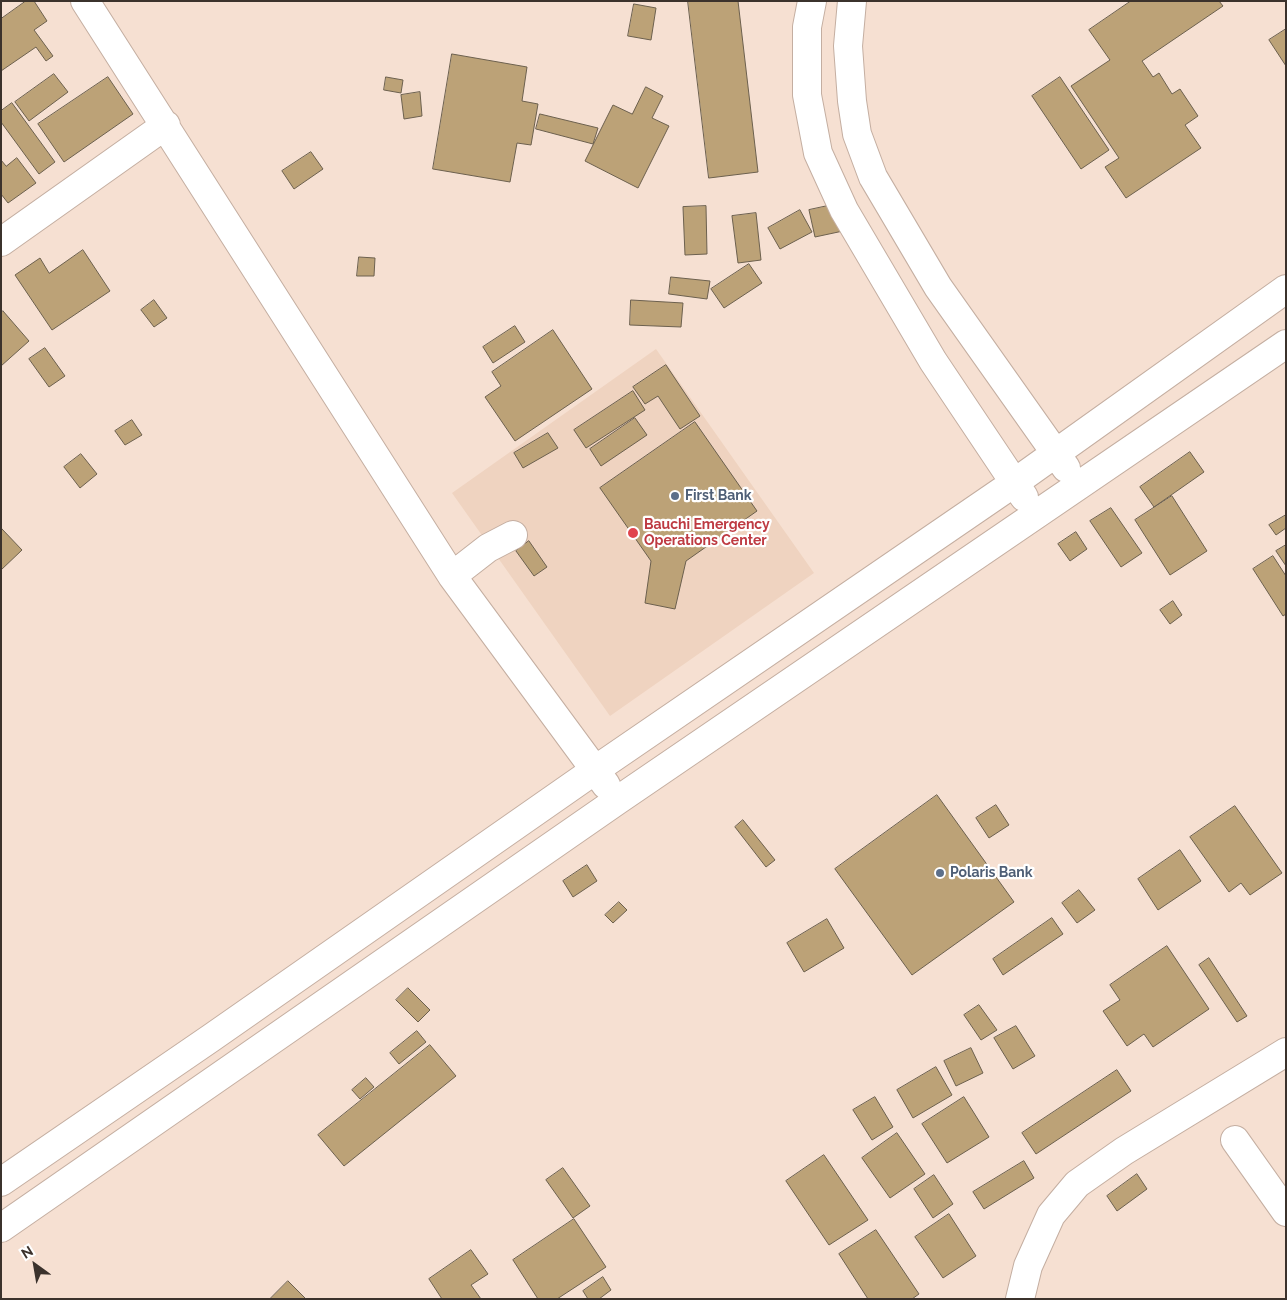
<!DOCTYPE html>
<style>
body{margin:0}
#map{position:relative;width:1287px;height:1300px;overflow:hidden;background:#f6e0d2;font-family:Raleway,sans-serif}
canvas{display:block}
.frame{position:absolute;inset:0;border:2px solid #3b322c;pointer-events:none}
.north{position:absolute;left:10px;top:1240px;width:50px;height:50px;-webkit-text-stroke:4px #fff;paint-order:stroke;rotate:328deg;font-size:14px;font-weight:700;line-height:20px;text-align:center;color:#3b322c}
.north::after{content:'';display:block;margin:auto;width:18px;height:22px;background:#3b322c;clip-path:polygon(50% 0,100% 100%,50% 72%,0 100%)}
</style>
<div id="map">
<canvas width="1287" height="1300"></canvas>
<div class="frame"></div>
<div class="north">N</div>
</div>
<script>
const g = document.querySelector('canvas').getContext('2d');
g.lineJoin = 'round';
function paint(path, color) { g.fillStyle = color; g.fill(path, 'evenodd'); }
function stroke(path, color, width, dash) { g.strokeStyle = color; g.lineWidth = width; g.lineCap = dash ? 'butt' : 'round'; g.setLineDash(dash || []); g.stroke(path); }
function drawText(font, color, halo, rows, align = 'center') {
  g.font = font + ' Raleway,sans-serif'; g.lineWidth = 4.5; g.setLineDash([]); g.textBaseline = 'middle'; g.strokeStyle = halo; g.fillStyle = color; for (const [text, x, y, turn = 0] of rows) {
    g.save(); g.translate(x, y); g.rotate((+turn || 0) * Math.PI / 180); g.textAlign = isNaN(turn) ? turn : align; if (halo) g.strokeText(text, 0, 0); g.fillText(text, 0, 0); g.restore();
  }
}
paint(new Path2D(`
 M 656,349 L 814,573 L 610,716 L 452,493 Z`), '#efd3c0');
const building = new Path2D(`
 M 26,1 L 34,1 L 47,21 L 34,30 L 53,56 L 46,61 L 36,47 L 1,71 L 1,19 Z
 M 688,1 L 738,1 L 758,172 L 709,178 Z
 M 1131,1 L 1219,1 L 1223,6 L 1142,61 L 1153,77 L 1159,73 L 1172,94 L 1180,89 L 1198,116 L 1185,125 L 1201,148 L 1126,198 L 1105,167 L 1119,158 L 1071,86 L 1110,60 L 1089,30 Z
 M 634,4 L 656,8 L 651,40 L 628,36 Z
 M 1286,29 L 1286,66 L 1269,40 Z
 M 452,54 L 527,67 L 522,101 L 538,104 L 531,145 L 517,143 L 510,182 L 433,169 Z
 M 54,74 L 68,92 L 29,121 L 15,102 Z
 M 108,77 L 133,114 L 64,162 L 38,124 Z
 M 386,77 L 403,80 L 401,93 L 384,90 Z
 M 1060,77 L 1109,150 L 1081,169 L 1032,96 Z
 M 646,87 L 663,96 L 652,118 L 669,126 L 638,188 L 585,161 L 613,105 L 632,114 Z
 M 420,92 L 422,116 L 404,119 L 401,95 Z
 M 12,103 L 55,162 L 39,174 L 1,122 L 1,111 Z
 M 540,114 L 598,128 L 593,144 L 536,129 Z
 M 311,152 L 323,169 L 294,189 L 282,171 Z
 M 17,158 L 36,183 L 8,203 L 1,194 L 1,160 L 6,166 Z
 M 837,204 L 843,231 L 815,237 L 809,210 Z
 M 706,206 L 707,254 L 685,255 L 683,207 Z
 M 800,210 L 812,232 L 780,249 L 768,228 Z
 M 756,213 L 761,260 L 738,263 L 732,216 Z
 M 83,250 L 110,291 L 52,330 L 15,275 L 40,258 L 49,273 Z
 M 359,257 L 375,258 L 374,276 L 357,276 Z
 M 749,264 L 762,283 L 724,308 L 711,289 Z
 M 671,277 L 710,281 L 707,299 L 669,294 Z
 M 154,300 L 167,318 L 154,327 L 141,310 Z
 M 631,300 L 683,303 L 681,327 L 630,325 Z
 M 3,311 L 29,341 L 1,366 L 1,313 Z
 M 515,326 L 525,342 L 493,363 L 483,347 Z
 M 553,330 L 592,389 L 515,441 L 485,397 L 501,386 L 492,372 Z
 M 45,348 L 65,376 L 49,387 L 29,359 Z
 M 666,365 L 700,416 L 680,429 L 658,396 L 645,404 L 633,387 Z
 M 633,391 L 645,410 L 586,448 L 574,430 Z
 M 635,418 L 647,435 L 601,466 L 590,449 Z
 M 132,420 L 142,435 L 125,445 L 115,431 Z
 M 695,422 L 757,511 L 686,561 L 675,609 L 645,603 L 651,561 L 600,488 Z
 M 548,433 L 558,448 L 523,468 L 514,453 Z
 M 1190,452 L 1204,472 L 1154,507 L 1140,487 Z
 M 81,454 L 97,474 L 80,488 L 64,467 Z
 M 1172,496 L 1207,551 L 1170,575 L 1135,520 Z
 M 1111,508 L 1142,553 L 1121,567 L 1090,521 Z
 M 1286,515 L 1286,528 L 1276,535 L 1269,525 Z
 M 2,529 L 22,550 L 1,570 L 1,530 Z
 M 1076,532 L 1087,549 L 1070,561 L 1058,544 Z
 M 529,541 L 547,567 L 534,576 L 516,551 Z
 M 1286,545 L 1286,566 L 1276,551 Z
 M 1273,556 L 1286,576 L 1286,614 L 1283,616 L 1253,569 Z
 M 1173,601 L 1182,615 L 1170,624 L 1160,610 Z
 M 937,795 L 1014,902 L 912,975 L 835,869 Z
 M 996,805 L 1009,825 L 989,838 L 976,818 Z
 M 1235,806 L 1282,873 L 1250,895 L 1241,883 L 1229,892 L 1190,837 Z
 M 743,820 L 775,860 L 766,867 L 735,827 Z
 M 1180,850 L 1201,881 L 1158,910 L 1138,879 Z
 M 587,865 L 597,881 L 573,897 L 563,881 Z
 M 1079,890 L 1095,910 L 1077,923 L 1062,903 Z
 M 619,902 L 627,910 L 613,923 L 605,915 Z
 M 1052,918 L 1063,934 L 1003,975 L 993,959 Z
 M 827,919 L 844,948 L 804,972 L 787,943 Z
 M 1167,946 L 1209,1009 L 1153,1047 L 1144,1034 L 1127,1046 L 1103,1011 L 1120,1000 L 1110,985 Z
 M 1209,958 L 1247,1016 L 1237,1022 L 1199,965 Z
 M 408,988 L 430,1010 L 418,1022 L 396,1000 Z
 M 979,1005 L 997,1030 L 981,1040 L 964,1015 Z
 M 1016,1026 L 1035,1056 L 1013,1069 L 994,1038 Z
 M 417,1031 L 426,1042 L 399,1064 L 390,1053 Z
 M 430,1045 L 456,1076 L 344,1166 L 318,1135 Z
 M 971,1048 L 983,1073 L 956,1086 L 944,1061 Z
 M 936,1067 L 952,1095 L 913,1118 L 897,1090 Z
 M 1117,1070 L 1131,1091 L 1036,1154 L 1022,1133 Z
 M 366,1078 L 374,1087 L 360,1099 L 352,1090 Z
 M 875,1097 L 893,1127 L 872,1140 L 853,1110 Z
 M 964,1097 L 989,1137 L 947,1163 L 922,1124 Z
 M 897,1133 L 925,1174 L 890,1198 L 862,1158 Z
 M 824,1155 L 868,1220 L 829,1245 L 786,1181 Z
 M 1024,1161 L 1034,1178 L 984,1209 L 973,1192 Z
 M 563,1168 L 590,1206 L 573,1218 L 546,1180 Z
 M 1137,1174 L 1147,1189 L 1117,1211 L 1107,1196 Z
 M 934,1175 L 953,1204 L 933,1218 L 914,1189 Z
 M 949,1214 L 976,1256 L 943,1278 L 915,1237 Z
 M 574,1219 L 606,1267 L 557,1299 L 538,1299 L 513,1260 Z
 M 876,1230 L 919,1294 L 912,1299 L 868,1299 L 839,1254 Z
 M 471,1250 L 488,1274 L 471,1285 L 481,1299 L 442,1299 L 429,1279 Z
 M 603,1277 L 611,1290 L 599,1299 L 588,1299 L 583,1291 Z
 M 288,1281 L 306,1299 L 270,1299 Z`);
paint(building, '#bca277');
stroke(building, '#6c604e', 1);
const minor = new Path2D(`
 M 85,1 L 452,576 L 606,785
 M 812,1 L 807,27 L 807,95 L 818,153 L 844,210 L 933,361 L 1024,497
 M 852,1 L 848,46 L 852,101 L 857,134 L 873,177 L 938,287 L 1066,468
 M 1,242 L 166,125
 M 452,576 L 488,548 L 513,535
 M 1235,1140 L 1286,1212
 M 1,1182 L 211,1038 L 595,770 L 1014,483 L 1286,289
 M 1,1228 L 618,800 L 1286,344
 M 1020,1299 L 1028,1266 L 1051,1215 L 1077,1184 L 1124,1151 L 1286,1052`);
stroke(minor, '#c4aea1', 30);
stroke(minor, '#fff', 28);
for (const [x, y, r, color] of [
 [675,496,5,"#5c6f8a"],
 [633,533,6,"#e0444e"],
 [940,873,5,"#5c6f8a"]
]) { const dot = new Path2D(); dot.arc(x, y, r, 0, 2 * Math.PI); g.fillStyle = color; g.fill(dot); stroke(dot, '#fff', 2); }
drawText('bold 14px', '#4e5e75', '#fff', [
 ["First Bank",685,496],
 ["Polaris Bank",950,873]
], 'left');
drawText('bold 14px', '#be3a42', '#fff', [
 ["Bauchi Emergency",644,525],
 ["Operations Center",644,541]
], 'left');
</script>
